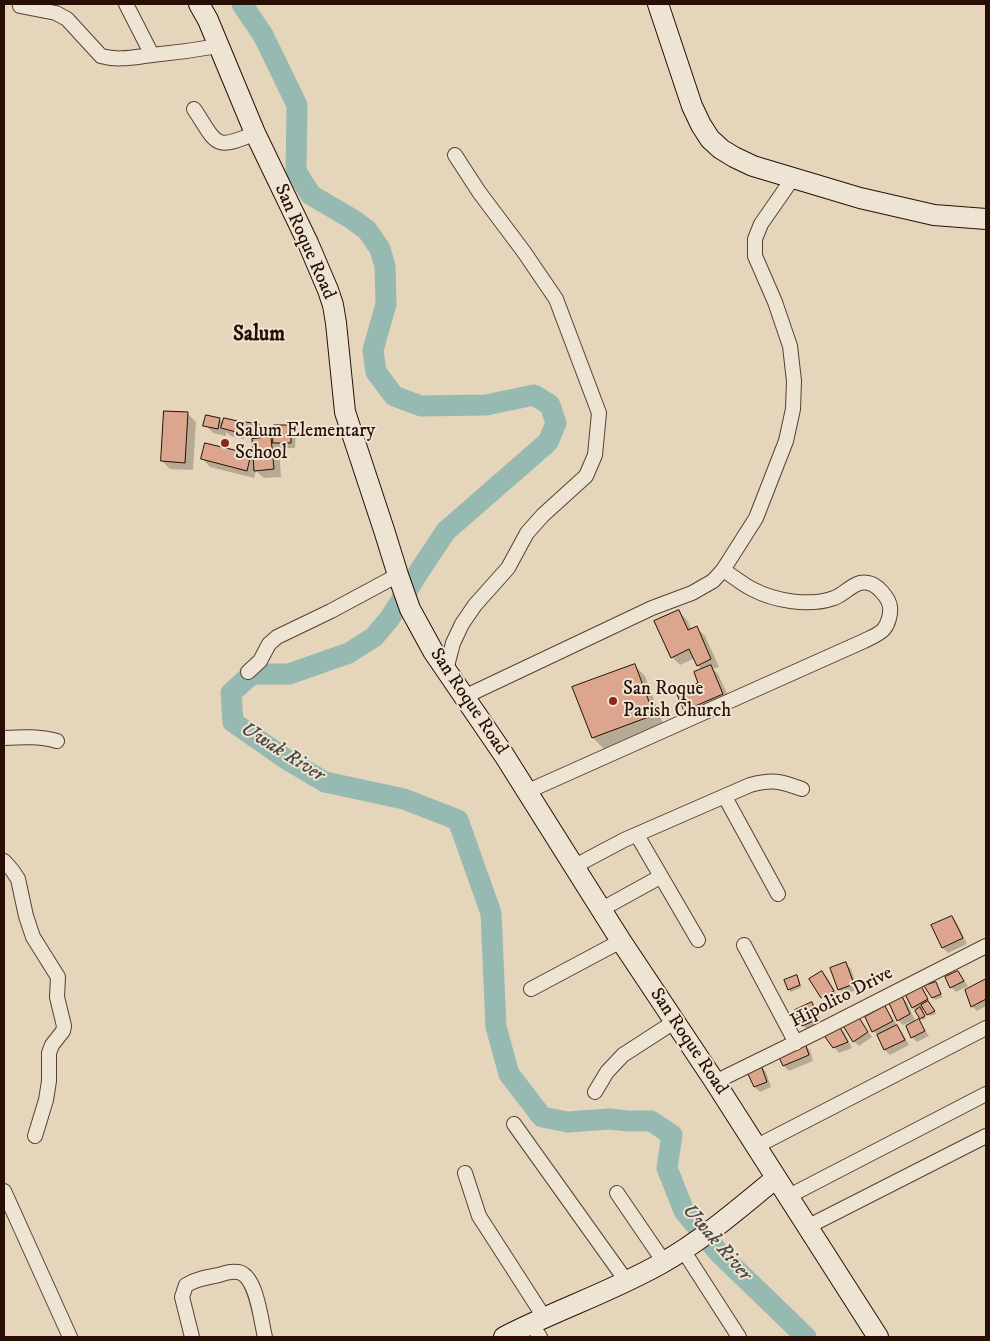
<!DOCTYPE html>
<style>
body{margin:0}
#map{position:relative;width:990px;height:1341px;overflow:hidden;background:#e5d5bb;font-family:"IM FELL DW Pica",serif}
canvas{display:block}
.frame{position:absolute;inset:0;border:5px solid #280e04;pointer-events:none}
</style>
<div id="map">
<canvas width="990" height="1341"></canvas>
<div class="frame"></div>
</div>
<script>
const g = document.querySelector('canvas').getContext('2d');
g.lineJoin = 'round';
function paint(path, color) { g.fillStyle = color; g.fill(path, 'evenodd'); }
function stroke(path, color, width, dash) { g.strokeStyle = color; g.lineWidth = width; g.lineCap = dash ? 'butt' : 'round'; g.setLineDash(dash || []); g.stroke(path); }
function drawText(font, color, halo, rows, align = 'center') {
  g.font = font + ' "IM FELL DW Pica",serif'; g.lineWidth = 4; g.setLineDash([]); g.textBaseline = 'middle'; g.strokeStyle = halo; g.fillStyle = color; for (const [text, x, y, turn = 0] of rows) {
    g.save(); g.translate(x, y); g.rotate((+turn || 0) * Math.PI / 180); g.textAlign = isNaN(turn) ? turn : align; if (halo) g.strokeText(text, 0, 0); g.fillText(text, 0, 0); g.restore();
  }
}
paint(new Path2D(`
 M 188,414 L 196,422 L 193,470 L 170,469 L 162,461 Z
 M 219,419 L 224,423 L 238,422 L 245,430 L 259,425 L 267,433 L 266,439 L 271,439 L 274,442 L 291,426 L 296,431 L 295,448 L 279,448 L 281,477 L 264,478 L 256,471 L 254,478 L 210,467 L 202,458 L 250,455 L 255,460 L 253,440 L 245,432 L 244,439 L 231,436 L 226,432 L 226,436 L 213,433 L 205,425 Z
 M 679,612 L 687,620 L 692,630 L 697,628 L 705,636 L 719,667 L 713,669 L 718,674 L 731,702 L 693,718 L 685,710 L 700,683 L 702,670 L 698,665 L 695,658 L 680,665 L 672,657 Z
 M 634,665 L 645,676 L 664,726 L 604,749 L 593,738 L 574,688 Z
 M 952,917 L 957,923 L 967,944 L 948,953 L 943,948 L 933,926 Z
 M 846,964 L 851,969 L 858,990 L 844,994 L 839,989 Z
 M 822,972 L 827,977 L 838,996 L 828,1002 L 822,997 Z
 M 958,972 L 968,986 L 956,992 L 951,987 Z
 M 797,977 L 802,987 L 791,992 L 789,989 Z
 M 986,981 L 986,1006 L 977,1011 L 972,1006 L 966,990 Z
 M 935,983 L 943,997 L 935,1000 L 933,997 Z
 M 920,988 L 925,993 L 936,1014 L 930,1016 L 924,1009 L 922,1010 L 926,1018 L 923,1020 L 913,1008 Z
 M 902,997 L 907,1003 L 915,1020 L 903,1025 L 898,1020 Z
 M 812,1003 L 817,1008 L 822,1024 L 808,1031 L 803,1025 Z
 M 884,1007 L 902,1032 L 909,1045 L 890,1055 L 885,1050 L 879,1036 L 873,1031 Z
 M 858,1017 L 872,1037 L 859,1046 L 854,1041 Z
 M 918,1021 L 929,1036 L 917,1042 L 912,1037 Z
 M 839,1027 L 844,1032 L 852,1048 L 839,1053 L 834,1047 Z
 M 804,1045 L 810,1050 L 813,1061 L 789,1071 L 784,1066 L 780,1056 Z
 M 761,1066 L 766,1072 L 771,1087 L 760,1092 L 755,1087 L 749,1073 Z`), '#0003');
stroke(new Path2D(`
 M 242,4 L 263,35 L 297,105 L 296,171 L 311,195 L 352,219 L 367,230 L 380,249 L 385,266 L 386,304 L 373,350 L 376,372 L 394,396 L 421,406 L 486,405 L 534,395 L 550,405 L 556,423 L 548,442 L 446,531 L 420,570 L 390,618 L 374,637 L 349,653 L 289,674 L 252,674 L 231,693 L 233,722 L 286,759 L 325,782 L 404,799 L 458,820 L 491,913 L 496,1027 L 509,1074 L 542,1117 L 568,1122 L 609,1119 L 628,1121 L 651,1121 L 672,1135 L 667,1168 L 684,1211 L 719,1253 L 806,1337`), '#96b9b1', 21);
const building = new Path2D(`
 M 164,411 L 188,412 L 185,463 L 161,461 Z
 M 206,415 L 220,418 L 218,429 L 203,426 Z
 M 224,418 L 238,421 L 236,432 L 221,428 Z
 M 245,422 L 259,424 L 258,433 L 244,432 Z
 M 274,425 L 291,425 L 291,443 L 273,443 Z
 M 271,437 L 274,469 L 254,471 L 252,439 Z
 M 205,443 L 251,454 L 247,471 L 201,459 Z
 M 679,610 L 688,630 L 697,626 L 711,659 L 697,666 L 689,649 L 671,658 L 654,621 Z
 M 635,664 L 654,715 L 592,738 L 572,687 Z
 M 711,665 L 723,694 L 684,711 L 676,692 L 698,683 L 694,672 Z
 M 952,916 L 963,938 L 942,948 L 931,925 Z
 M 846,962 L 854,984 L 838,990 L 830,968 Z
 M 822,971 L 834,991 L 821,998 L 809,979 Z
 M 958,971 L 964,981 L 950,988 L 945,977 Z
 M 797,975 L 800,985 L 788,990 L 784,980 Z
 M 986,979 L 986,999 L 971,1007 L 965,990 Z
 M 936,982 L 941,994 L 932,998 L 924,986 Z
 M 921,986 L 928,999 L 912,1008 L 906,996 Z
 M 902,996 L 910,1014 L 897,1021 L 889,1003 Z
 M 928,1001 L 935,1011 L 927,1015 L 921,1005 Z
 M 812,1002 L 818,1019 L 802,1026 L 795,1010 Z
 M 885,1006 L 893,1021 L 872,1032 L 865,1017 Z
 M 920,1007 L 925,1016 L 920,1019 L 915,1011 Z
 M 858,1016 L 868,1032 L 853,1042 L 842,1024 Z
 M 919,1019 L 925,1031 L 911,1038 L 906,1026 Z
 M 897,1025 L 905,1040 L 884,1050 L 877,1035 Z
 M 839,1026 L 848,1042 L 833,1048 L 823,1034 Z
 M 805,1043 L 809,1055 L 783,1066 L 778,1055 Z
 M 761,1065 L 767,1082 L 754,1087 L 747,1072 Z`);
paint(building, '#dba68d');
stroke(building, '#280e04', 1);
const street = new Path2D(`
 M 126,4 L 152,55
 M 20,6 L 56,13 L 67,19 L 101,56 C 118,61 135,57 152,55 C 174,53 196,50 218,46
 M 194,109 C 217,143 213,152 255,133
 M 446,670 L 453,643 L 462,624 L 475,605 L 508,568 L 527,533 L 543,515 L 586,476 L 595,455 L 599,413 L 556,299 L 524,252 L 479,192 L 455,155
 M 248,672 L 260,661 L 269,644 L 277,637 L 331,611 L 398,575
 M 464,697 L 652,608 L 692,593 L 713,581 L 723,570 L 756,518 L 786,441 L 793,409 L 794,381 L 790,346 L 775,302 L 755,256 L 755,239 L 761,224 L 793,178
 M 4,738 C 22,737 40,736 57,741
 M 526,792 L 864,641 C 870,638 880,634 884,629 C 888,624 891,614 890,607 C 889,598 877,584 868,583 C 854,580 846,594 834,598 C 809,607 775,601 752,589 C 742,584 733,576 723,570
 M 725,797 L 778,894
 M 637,835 L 698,940
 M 4,861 L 12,870 L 18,879 L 26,916 L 33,937 L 58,977 L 57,997 L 64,1026 L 63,1031 L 52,1045 L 49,1053 L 49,1081 L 46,1100 L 35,1136
 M 575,866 L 624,840 L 750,785 C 773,779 780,781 802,789
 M 602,909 L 660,877
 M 744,945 L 796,1043
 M 531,989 L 621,941
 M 715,1082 L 817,1032 L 986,946
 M 595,1092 L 607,1072 L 623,1055 L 674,1022
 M 514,1124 L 627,1282
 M 755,1147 L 986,1028
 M 465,1173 L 479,1216 L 544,1317
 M 4,1191 L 70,1337
 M 617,1193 L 664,1262
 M 787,1197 L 986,1094
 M 807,1227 L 986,1136
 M 683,1250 L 739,1337
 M 531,1324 L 540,1337
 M 192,1337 L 182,1297 L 186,1285 C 196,1279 207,1277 219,1275 C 224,1273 232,1271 238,1272 C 257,1275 261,1322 265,1337`);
const secondary = new Path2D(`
 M 199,4 L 208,20 L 255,133 L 308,243 L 328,290 L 333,305 L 336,323 L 345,412 L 384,530 L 398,575 L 410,609 L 433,651 L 504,755 L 621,941 L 715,1082 L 878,1337
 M 658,4 L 692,106 L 701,125 L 710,139 L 721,149 L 734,157 L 753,166 L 860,198 L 934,215 L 986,219
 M 504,1337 C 556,1310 611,1292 662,1263 C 703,1240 739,1208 775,1179`);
stroke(street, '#574032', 16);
stroke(secondary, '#280e04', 22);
stroke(street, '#eee4d3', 14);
stroke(secondary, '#eee4d3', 20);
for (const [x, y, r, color] of [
 [225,443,5,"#8f2418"],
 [613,701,5,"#8f2418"]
]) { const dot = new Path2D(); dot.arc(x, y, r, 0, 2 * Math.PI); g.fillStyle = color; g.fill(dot); stroke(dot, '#eee4d3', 2); }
drawText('19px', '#280e04', '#eee4d3', [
 ["San Roque Road",304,242,66],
 ["San Roque Road",468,702,56],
 ["Hipolito Drive",842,998,-27],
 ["San Roque Road",688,1042,56]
]);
drawText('19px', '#280e04', '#eee4d3', [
 ["Salum Elementary",235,432],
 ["School",235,454],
 ["San Roque",623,690],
 ["Parish Church",623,712]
], 'left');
drawText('italic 20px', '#4e4a41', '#eee4d3', [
 ["Uwak River",282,753,32],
 ["Uwak River",716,1243,49]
]);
drawText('bold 21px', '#280e04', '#eee4d3', [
 ["Salum",259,336]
]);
</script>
